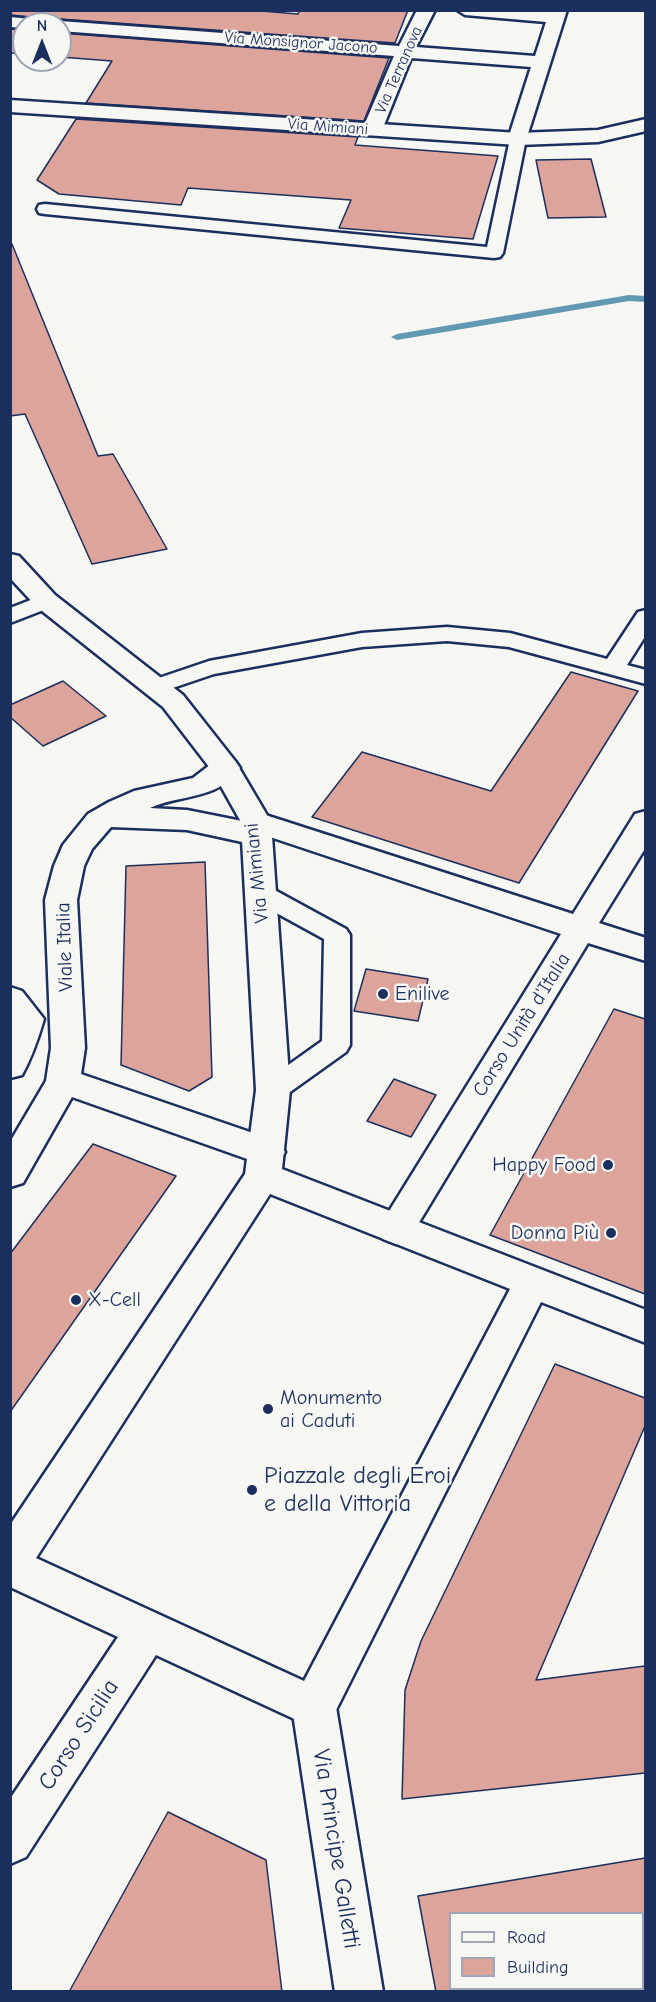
<!DOCTYPE html>
<meta charset="utf-8">
<style>
body{margin:0}
#map{position:relative;width:656px;height:2002px;overflow:hidden;background:#f6f6f2;font-family:"Comic Neue",sans-serif}
canvas{display:block}
.frame{position:absolute;inset:0;border:12px solid #1b2f5e;pointer-events:none}
.legend{position:absolute;left:449px;top:1912px;width:195px;height:78px;box-sizing:border-box;background:#f6f6f2;border:2px solid #9ea6b7;margin:0;padding:8px 10px;list-style:none;font-size:18px;color:#1b2f5e}
.legend li{display:flex;align-items:center;gap:12px;height:30px}
.legend b{width:30px;border:2px solid #9ea6b7}
.north{position:absolute;left:12px;top:12px;width:60px;height:60px;box-sizing:border-box;background:#f6f6f2;border:2px solid #9ea6b7;border-radius:50%;rotate:0deg;font-size:16px;font-weight:700;line-height:24px;text-align:center;color:#1b2f5e}
.north::after{content:'';display:block;margin:auto;width:21px;height:27px;background:#1b2f5e;clip-path:polygon(50% 0,100% 100%,50% 72%,0 100%)}
</style>
<div id="map">
<canvas width="656" height="2002"></canvas>
<div class="frame"></div>
<ul class="legend">
<li><b style="height:8px;background:#f6f6f2"></b>Road</li>
<li><b style="height:16px;background:#dda49b"></b>Building</li>
</ul>
<div class="north">N</div>
</div>
<script>
const g = document.querySelector('canvas').getContext('2d');
g.lineJoin = 'round';
function paint(path, color) { g.fillStyle = color; g.fill(path, 'evenodd'); }
function stroke(path, color, width, dash) { g.strokeStyle = color; g.lineWidth = width; g.lineCap = dash ? 'butt' : 'round'; g.setLineDash(dash || []); g.stroke(path); }
function drawText(font, color, halo, rows, align = 'center') {
  g.font = font + ' "Comic Neue",sans-serif'; g.lineWidth = 5; g.setLineDash([]); g.textBaseline = 'middle'; g.strokeStyle = halo; g.fillStyle = color; for (const [text, x, y, turn = 0] of rows) {
    g.save(); g.translate(x, y); g.rotate((+turn || 0) * Math.PI / 180); g.textAlign = isNaN(turn) ? turn : align; if (halo) g.strokeText(text, 0, 0); g.fillText(text, 0, 0); g.restore();
  }
}
paint(new Path2D(`
 M 629,295 L 646,296 L 646,302 L 629,301 L 397,340 L 391,337 L 397,334 Z`), '#6199b3');
const building = new Path2D(`
 M 10,10 L 249,10 L 298,14 L 300,10 L 408,10 L 395,43 L 60,19 L 46,24 L 41,18 L 10,15 Z
 M 10,29 L 24,30 L 24,54 L 10,53 Z
 M 60,33 L 389,58 L 364,121 L 86,103 L 112,61 L 60,57 Z
 M 76,119 L 358,137 L 355,145 L 498,156 L 473,239 L 339,228 L 351,200 L 188,188 L 181,205 L 59,194 L 37,180 Z
 M 591,159 L 606,217 L 548,218 L 536,160 Z
 M 10,244 L 12,244 L 98,456 L 113,454 L 167,549 L 92,564 L 25,414 L 10,416 Z
 M 571,672 L 638,691 L 519,883 L 312,817 L 362,752 L 491,791 Z
 M 63,681 L 106,716 L 43,746 L 10,717 L 10,705 Z
 M 205,862 L 212,1077 L 189,1091 L 121,1065 L 126,866 Z
 M 366,969 L 428,979 L 418,1021 L 354,1011 Z
 M 614,1009 L 645,1019 L 645,1294 L 490,1235 Z
 M 394,1079 L 436,1095 L 411,1137 L 367,1121 Z
 M 93,1144 L 176,1176 L 10,1412 L 10,1254 Z
 M 555,1364 L 645,1398 L 645,1426 L 536,1680 L 645,1666 L 645,1773 L 402,1799 L 405,1690 L 421,1641 Z
 M 168,1812 L 266,1860 L 282,1992 L 69,1992 Z
 M 645,1858 L 645,1992 L 436,1992 L 418,1896 ZM 450,1914 L 642,1914 L 642,1989 L 450,1989 Z`);
paint(building, '#dda49b');
stroke(building, '#1b2f5e', 1.5);
const service = new Path2D(`
 M 518,134 L 526,139 L 503,253 L 500,257 L 494,258 L 45,214 L 39,213 L 37,209 L 39,205 L 45,204 L 487,247 L 510,139 Z
 M 46,594 L 54,596 L 57,601 L 54,606 L 10,623 L 10,608 Z
 M 646,610 L 646,635 L 627,665 L 646,670 L 646,684 L 509,647 L 447,641 L 362,647 L 214,674 L 155,694 L 147,692 L 143,687 L 147,682 L 209,661 L 362,633 L 447,627 L 510,633 L 607,659 L 638,612 Z
 M 260,884 L 269,887 L 346,929 L 350,935 L 350,1045 L 346,1052 L 283,1097 L 273,1101 L 263,1097 L 259,1090 L 263,1083 L 322,1041 L 324,939 L 251,899 L 247,893 L 251,887 Z`);
const minor = new Path2D(`
 M 417,10 L 435,10 L 416,47 L 535,56 L 546,22 L 465,15 L 457,10 L 567,10 L 525,143 L 511,143 L 508,139 L 531,67 L 411,58 L 382,130 L 379,134 L 365,134 L 362,130 L 394,56 L 60,31 L 60,24 L 52,24 L 60,21 L 399,46 Z
 M 10,17 L 41,20 L 44,24 L 24,24 L 24,28 L 10,27 Z
 M 225,759 L 235,761 L 240,768 C 219,800 181,794 150,808 L 187,810 L 242,821 L 245,815 L 256,812 L 573,914 L 635,814 L 646,811 L 646,847 L 599,923 L 646,938 L 646,961 L 588,943 L 409,1239 L 396,1244 L 383,1239 L 378,1229 L 561,934 L 270,837 L 267,842 L 256,845 L 187,830 L 111,827 L 92,849 L 84,866 L 77,900 L 85,1048 L 81,1074 L 279,1142 L 285,1152 L 279,1162 L 267,1166 L 72,1097 L 23,1183 L 10,1187 L 10,1142 L 46,1081 L 51,1048 L 45,900 L 54,866 L 63,845 L 88,814 L 109,802 L 134,791 L 193,778 L 215,761 Z
 M 10,987 L 22,991 L 44,1019 C 38,1039 32,1057 22,1075 L 10,1078 Z
 M 314,1686 L 330,1692 L 336,1707 L 383,1992 L 335,1992 L 292,1707 L 298,1692 Z`);
const tertiary = new Path2D(`
 M 10,100 L 518,133 L 598,130 L 646,119 L 646,131 L 598,142 L 518,145 L 10,112 Z
 M 10,554 L 19,556 L 55,595 L 183,695 L 235,761 L 271,822 L 290,1090 L 282,1169 L 646,1310 L 646,1343 L 541,1302 L 330,1722 L 314,1728 L 156,1655 L 26,1857 L 10,1864 L 10,1799 L 118,1637 L 10,1587 L 10,1525 L 245,1174 L 256,1090 L 241,822 L 213,772 L 163,707 L 37,607 L 10,578 ZM 270,1194 L 510,1289 L 304,1681 L 36,1558 Z`);
stroke(service, '#1b2f5e', 5);
stroke(minor, '#1b2f5e', 5);
stroke(tertiary, '#1b2f5e', 5);
paint(service, '#f6f6f2');
paint(minor, '#f6f6f2');
paint(tertiary, '#f6f6f2');
for (const [x, y, r, color] of [
 [383,994,6,"#1b2f5e"],
 [608,1165,6,"#1b2f5e"],
 [611,1233,6,"#1b2f5e"],
 [76,1300,6,"#1b2f5e"],
 [268,1409,6,"#1b2f5e"],
 [252,1490,6,"#1b2f5e"]
]) { const dot = new Path2D(); dot.arc(x, y, r, 0, 2 * Math.PI); g.fillStyle = color; g.fill(dot); stroke(dot, '#f6f6f2', 2); }
drawText('16px', '#1b2f5e', '#f6f6f2', [
 ["Via Monsignor Jacono",301,43,4],
 ["Via Terranova",399,70,-66],
 ["Via Mimiani",328,127,4]
]);
drawText('20px', '#1b2f5e', '#f6f6f2', [
 ["Via Mimiani",257,873,-96],
 ["Viale Italia",65,947,-92],
 ["Corso Unità d'Italia",522,1025,-58]
]);
drawText('20px', '#1b2f5e', '#f6f6f2', [
 ["Enilive",395,994],
 ["Happy Food",596,1165,"right"],
 ["Donna Più",599,1233,"right"],
 ["X-Cell",88,1300],
 ["Monumento",280,1398],
 ["ai Caduti",280,1421]
], 'left');
drawText('24px', '#1b2f5e', '#f6f6f2', [
 ["Piazzale degli Eroi",264,1476],
 ["e della Vittoria",264,1504]
], 'left');
drawText('24px', '#1b2f5e', '#f6f6f2', [
 ["Corso Sicilia",79,1735,-57],
 ["Via Principe Galletti",336,1849,81]
]);
</script>
